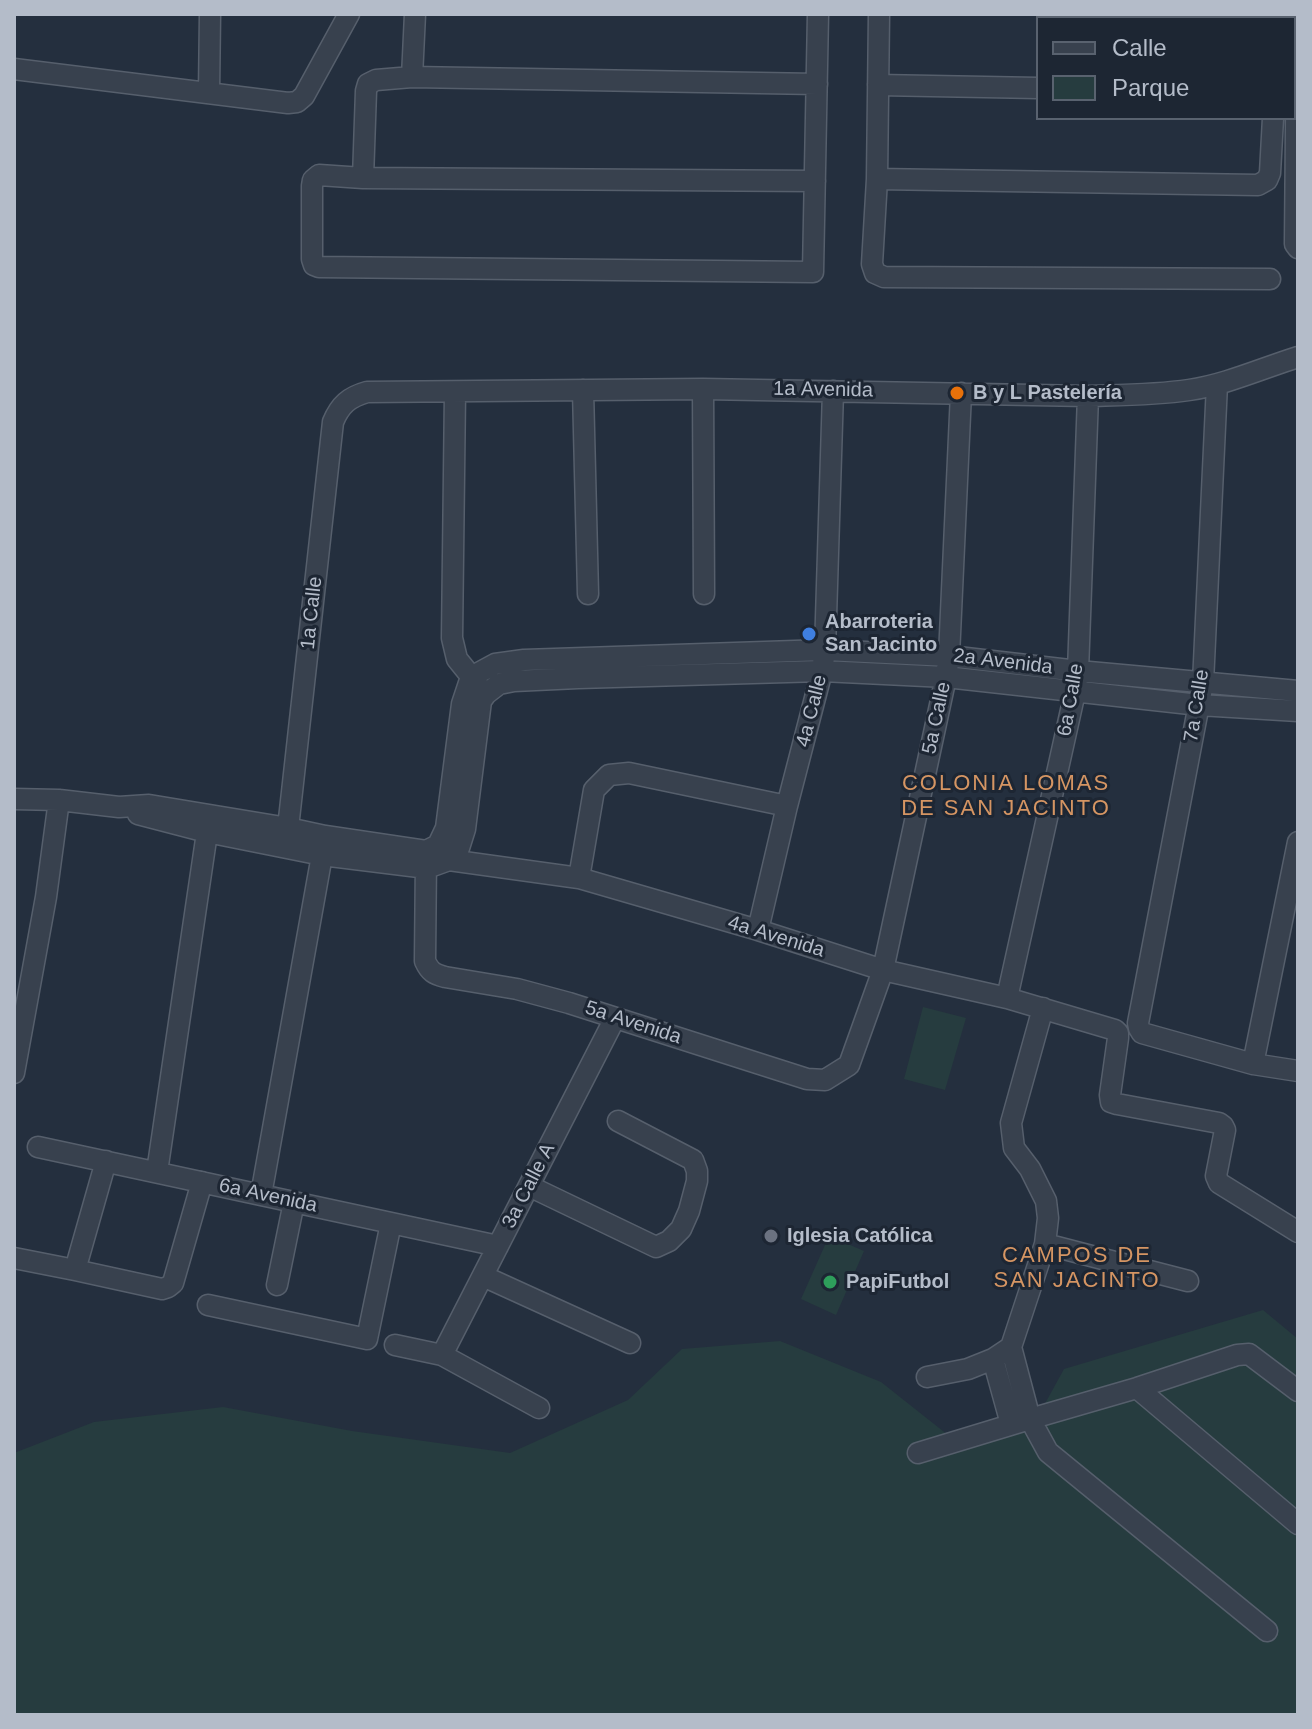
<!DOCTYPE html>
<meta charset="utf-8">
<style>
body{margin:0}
#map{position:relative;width:1312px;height:1729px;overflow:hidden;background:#242f3e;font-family:Helvetica,sans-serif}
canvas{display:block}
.frame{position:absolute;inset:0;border:16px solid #b4bcc9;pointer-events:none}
.legend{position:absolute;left:1036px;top:16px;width:260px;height:104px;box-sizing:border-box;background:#1d2633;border:2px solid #59626f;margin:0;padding:10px 14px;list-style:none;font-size:24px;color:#b4bcc9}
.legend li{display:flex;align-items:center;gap:16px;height:40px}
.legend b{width:40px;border:2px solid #59626f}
</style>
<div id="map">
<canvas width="1312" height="1729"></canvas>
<div class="frame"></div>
<ul class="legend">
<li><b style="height:10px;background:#38414e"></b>Calle</li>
<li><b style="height:22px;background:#263c3f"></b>Parque</li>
</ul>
</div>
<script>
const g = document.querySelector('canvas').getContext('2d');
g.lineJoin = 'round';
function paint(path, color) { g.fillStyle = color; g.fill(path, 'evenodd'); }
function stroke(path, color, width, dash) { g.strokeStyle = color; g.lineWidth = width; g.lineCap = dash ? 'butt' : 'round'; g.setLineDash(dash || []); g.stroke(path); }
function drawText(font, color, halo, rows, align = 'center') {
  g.font = font + ' Helvetica,sans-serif'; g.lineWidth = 6; g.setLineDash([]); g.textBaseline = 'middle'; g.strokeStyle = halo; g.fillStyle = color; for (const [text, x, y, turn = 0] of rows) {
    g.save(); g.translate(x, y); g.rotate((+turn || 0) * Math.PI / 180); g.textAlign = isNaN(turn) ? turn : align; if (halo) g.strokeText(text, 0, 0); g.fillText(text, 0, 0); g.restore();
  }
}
paint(new Path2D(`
 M 923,1007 L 966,1018 L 945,1090 L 904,1079 Z
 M 829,1236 L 864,1251 L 836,1315 L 801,1299 Z
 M 1263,1310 L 1298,1339 L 1298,1715 L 14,1715 L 14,1453 L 94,1422 L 223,1407 L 352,1431 L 510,1453 L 628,1400 L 682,1349 L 780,1341 L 881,1382 L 953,1439 L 1036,1420 L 1064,1369 Z`), '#263c3f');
const minor = new Path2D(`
 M 879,14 L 877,179 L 872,264 L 875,273 L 884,277 L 1270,279
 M 1297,14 L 1295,244 L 1298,248
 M 14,69 L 288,103 L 297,102 L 304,96 L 349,14
 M 412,77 L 415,14
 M 878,85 L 1038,88
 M 209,93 L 210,14
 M 363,178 L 366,91 L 368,84 L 376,80 L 412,77 L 817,84
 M 877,179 L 1258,185 L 1267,180 L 1270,173 L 1273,118
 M 815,181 L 363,178 L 319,175 L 313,180 L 312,186 L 312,259 L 314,265 L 319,267 L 813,272 L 818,14
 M 1217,384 L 1203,683 L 1138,1023 L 1139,1028 L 1142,1033 L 1253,1064 L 1298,1071
 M 703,389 L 704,594
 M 583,390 L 588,594
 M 455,392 L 452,638 L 457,659 L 478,685
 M 14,799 L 59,800 L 119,807 L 149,805 L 288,828 L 325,836 L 426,851 L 438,845 L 446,828 L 462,704 L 471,677 L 495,664 L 524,660 L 825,650 L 949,656 L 1078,671 L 1298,691
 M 138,814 L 207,832 L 322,855 L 427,868 L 449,860 L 459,848 L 465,829 L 481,701 L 486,694 L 499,684 L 514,681 L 578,678 L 822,671 L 946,677 L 1199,705 L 1298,711
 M 288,828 L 333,422 C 340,405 349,397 367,392 L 703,389 L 1088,396 C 1121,395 1156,395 1189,390 C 1225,385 1263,368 1298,357
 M 442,851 L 449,860 L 579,878 L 758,930 L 883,970 L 1007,998 L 1115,1030 L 1118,1033 L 1118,1038 L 1110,1095 L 1111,1102 L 1117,1104 L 1219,1123 L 1223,1126 L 1225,1130 L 1216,1176 L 1219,1183 L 1298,1232
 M 426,857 L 425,961 C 430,972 434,974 445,977 L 517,989 L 569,1003 L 807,1079 L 825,1080 L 849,1065 L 883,970 L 946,677 L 949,656 L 961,393
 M 579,878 L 594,790 L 609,775 L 629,773 L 787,806
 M 758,930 L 787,806 L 822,671 L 825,650 L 833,391
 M 1007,998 L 1075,692 L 1078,671 L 1088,396
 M 1253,1064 L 1298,842
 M 14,1073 L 46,897 L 59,800
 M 38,1147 L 498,1246
 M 157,1172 L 209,819
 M 529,1186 L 656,1247 L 669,1241 L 681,1229 L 689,1211 L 697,1181 L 697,1171 L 693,1160 L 618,1121
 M 261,1195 L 324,844
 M 1045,1244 L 1188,1281
 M 14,1258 L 75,1270 L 162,1289 L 168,1287 L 173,1283 L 202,1182
 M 75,1270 L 106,1161
 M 483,1276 L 630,1343
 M 277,1285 L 294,1202
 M 208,1305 L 367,1339 L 391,1223
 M 395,1345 L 442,1355 L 539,1408
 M 1011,1347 L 1030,1419 L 1137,1388 L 1237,1355 L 1249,1354 L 1298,1391
 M 442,1355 L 615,1018
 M 993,1359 L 1011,1424
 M 927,1377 L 968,1369 L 993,1359 L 1011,1347 L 1045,1244 L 1048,1218 L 1046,1201 L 1030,1169 L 1014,1148 L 1011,1123 L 1043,1008
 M 1137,1388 L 1298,1524
 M 918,1453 L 1030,1419 L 1048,1452 L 1267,1631`);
stroke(minor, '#565f6c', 23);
stroke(minor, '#38414e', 20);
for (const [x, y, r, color] of [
 [957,393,8,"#e8710a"],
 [809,634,8,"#3f7fe0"],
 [771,1236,8,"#6b7280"],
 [830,1282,8,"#2e9e5b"]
]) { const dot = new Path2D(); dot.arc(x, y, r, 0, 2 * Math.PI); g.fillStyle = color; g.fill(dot); stroke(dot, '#1d2633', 3); }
drawText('20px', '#b4bcc9', '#1d2633', [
 ["1a Avenida",823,390,1],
 ["1a Calle",312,613,-84],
 ["2a Avenida",1003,662,7],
 ["6a Calle",1071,700,-80],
 ["7a Calle",1197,706,-81],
 ["4a Calle",812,711,-76],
 ["5a Calle",937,718,-78],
 ["4a Avenida",776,937,17],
 ["5a Avenida",633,1023,18],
 ["3a Calle A",529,1186,-63],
 ["6a Avenida",268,1196,12]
]);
drawText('bold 20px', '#b4bcc9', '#1d2633', [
 ["B y L Pastelería",973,393],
 ["Abarroteria",825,622],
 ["San Jacinto",825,645],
 ["Iglesia Católica",787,1236],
 ["PapiFutbol",846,1282]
], 'left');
g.letterSpacing = '2px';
drawText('22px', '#d59563', '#1d2633', [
 ["COLONIA LOMAS",1006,784],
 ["DE SAN JACINTO",1006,809],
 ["CAMPOS DE",1077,1256],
 ["SAN JACINTO",1077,1281]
]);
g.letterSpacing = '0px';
</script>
